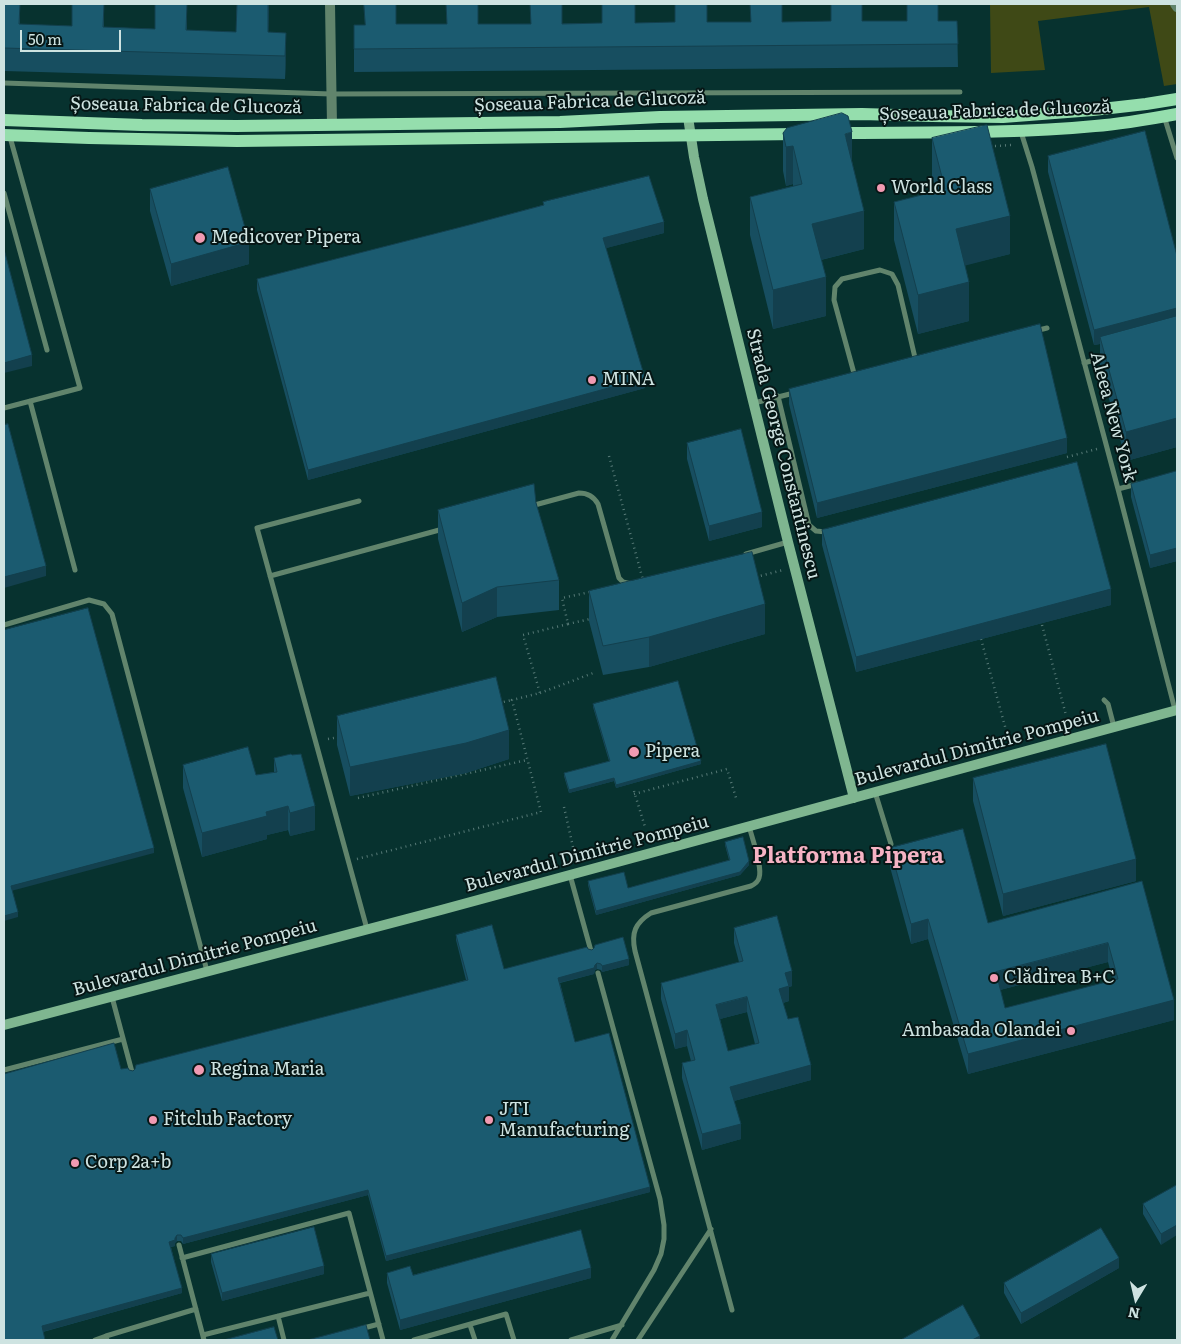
<!DOCTYPE html>
<meta charset="utf-8">
<style>
body{margin:0}
#map{position:relative;width:1181px;height:1344px;overflow:hidden;background:#07322f;font-family:Literata,serif}
canvas{display:block}
.frame{position:absolute;inset:0;border:5px solid #cee3e1;pointer-events:none}
.north{position:absolute;left:1111px;top:1274px;width:50px;height:50px;-webkit-text-stroke:4px #061615;paint-order:stroke;rotate:189deg;font-size:14px;font-weight:700;line-height:20px;text-align:center;color:#cee3e1}
.north::after{content:'';display:block;margin:auto;width:18px;height:22px;background:#cee3e1;clip-path:polygon(50% 0,100% 100%,50% 72%,0 100%)}
.scale{position:absolute;left:20px;top:30px;width:101px;height:22px;box-sizing:border-box;border:2px solid #cee3e1;border-top:0;padding-left:6px;font-size:15px;line-height:18px;white-space:nowrap;color:#cee3e1;-webkit-text-stroke:4px #061615;paint-order:stroke}
</style>
<div id="map">
<canvas width="1181" height="1344"></canvas>
<div class="frame"></div>
<div class="north">N</div>
<div class="scale">50 m</div>
</div>
<script>
const g = document.querySelector('canvas').getContext('2d');
g.lineJoin = 'round';
function paint(path, color) { g.fillStyle = color; g.fill(path, 'evenodd'); }
function stroke(path, color, width, dash) { g.strokeStyle = color; g.lineWidth = width; g.lineCap = dash ? 'butt' : 'round'; g.setLineDash(dash || []); g.stroke(path); }
function drawText(font, color, halo, rows, align = 'center') {
  g.font = font + ' Literata,serif'; g.lineWidth = 4; g.setLineDash([]); g.textBaseline = 'middle'; g.strokeStyle = halo; g.fillStyle = color; for (const [text, x, y, turn = 0] of rows) {
    g.save(); g.translate(x, y); g.rotate((+turn || 0) * Math.PI / 180); g.textAlign = isNaN(turn) ? turn : align; if (halo) g.strokeText(text, 0, 0); g.fillText(text, 0, 0); g.restore();
  }
}
paint(new Path2D(`
 M 990,4 L 1177,4 L 1177,84 L 1164,86 L 1149,7 L 1038,21 L 1045,70 L 991,73 Z`), '#3f4916');
stroke(new Path2D(`
 M 995,146 L 1012,145
 M 609,456 L 643,580
 M 1067,457 L 1097,449
 M 756,577 L 783,570
 M 568,624 L 590,619
 M 1042,625 L 1066,715
 M 981,639 L 1006,730
 M 540,693 L 596,672
 M 499,703 L 512,700
 M 328,739 L 339,737
 M 634,791 L 645,827
 M 634,794 L 727,769 L 737,801
 M 358,798 L 527,760
 M 564,807 L 573,847
 M 357,859 L 541,812 L 512,700 L 540,693 L 523,635 L 568,624 L 562,598 L 590,592`), '#567976', 2.5, [1, 4]);
stroke(new Path2D(`
 M 4,83 L 331,94 L 960,92
 M 1164,116 L 1177,158
 M 1021,132 L 1032,167 L 1118,489 L 1175,710
 M 4,193 L 47,350
 M 1035,331 L 1047,328
 M 1084,363 L 1104,357
 M 855,377 L 834,300 L 835,287 L 842,279 L 880,270 L 892,274 L 898,285 L 916,362
 M 778,396 L 809,525 L 816,531 L 826,532
 M 30,401 L 75,570
 M 754,403 L 794,393
 M 4,408 L 80,388 L 10,137
 M 1118,489 L 1137,484
 M 359,501 L 257,528 L 367,929
 M 531,506 L 579,493 C 588,493 594,497 598,504 L 619,578 L 623,582 L 631,584
 M 746,554 L 788,542
 M 270,576 L 443,529
 M 4,625 L 89,600 L 104,604 L 112,614 L 207,971
 M 1104,700 L 1108,704 L 1114,727
 M 875,792 L 891,844
 M 570,875 L 591,951
 M 598,973 L 660,1199 L 664,1225 L 664,1239 L 661,1254 L 654,1270 L 612,1340
 M 112,997 L 132,1072
 M 4,1070 L 123,1039
 M 179,1245 L 204,1340
 M 182,1258 L 349,1213 L 383,1340
 M 732,1310 L 635,951 C 631,933 635,923 651,913 L 751,886 C 755,884 758,882 759,878 C 763,868 752,838 749,826
 M 278,1316 L 284,1340
 M 470,1325 L 475,1340
 M 360,1329 L 379,1324
 M 203,1335 L 370,1293
 M 95,1340 L 106,1336
 M 107,1340 L 106,1336 L 196,1309
 M 414,1340 L 506,1314 L 514,1340
 M 571,1340 L 622,1325
 M 638,1340 L 711,1229`), '#61846c', 5);
stroke(new Path2D(`
 M 330,4 L 332,125
 M 1175,4 L 1177,7`), '#61846c', 10);
stroke(new Path2D(`
 M 688,117 L 694,157 L 703,199 L 788,542 L 854,798
 M 4,1025 L 441,910 L 1177,710`), '#7fb690', 10);
stroke(new Path2D(`
 M 4,120 L 142,125 L 236,126 L 560,122 L 660,117 L 862,114 L 932,116 L 1003,117 L 1093,110 L 1146,104 L 1177,99
 M 836,133 C 922,132 1009,134 1095,126 C 1122,124 1150,119 1177,114
 M 4,135 L 89,138 L 237,141 L 798,134`), '#95dead', 12);
paint(new Path2D(`
 M 4,4 L 20,4 L 20,25 L 72,26 L 72,4 L 104,4 L 104,27 L 155,29 L 155,4 L 187,4 L 187,30 L 236,32 L 237,4 L 269,4 L 268,32 L 286,56 L 285,79 L 4,71 Z
 M 957,21 L 958,67 L 354,72 L 354,25 Z
 M 783,133 L 852,161 L 864,249 L 821,260 L 826,316 L 773,329 L 750,235 L 750,197 L 793,186 L 793,184 L 786,186 L 783,171 Z
 M 932,138 L 1010,254 L 965,265 L 969,321 L 918,334 L 894,240 L 894,202 L 936,191 L 932,177 Z
 M 1048,156 L 1177,256 L 1177,447 L 1126,461 L 1100,366 L 1100,344 L 1094,345 L 1048,172 Z
 M 150,189 L 249,264 L 171,286 L 150,211 Z
 M 543,202 L 664,233 L 606,248 L 645,388 L 308,480 L 257,290 L 257,279 L 469,225 L 543,205 Z
 M 789,389 L 1067,453 L 817,518 L 789,404 Z
 M 687,443 L 762,527 L 709,541 L 687,459 Z
 M 1177,471 L 1177,561 L 1150,568 L 1131,497 L 1131,484 Z
 M 536,503 L 559,580 L 559,610 L 497,617 L 462,632 L 438,539 L 438,510 Z
 M 822,530 L 1111,605 L 856,672 L 822,545 Z
 M 589,591 L 765,634 L 649,667 L 603,675 L 589,621 Z
 M 593,704 L 701,764 L 616,788 L 614,781 L 569,793 L 564,776 L 564,773 L 609,761 L 593,707 Z
 M 337,716 L 509,759 L 466,773 L 350,796 L 337,745 Z
 M 274,758 L 315,830 L 290,836 L 288,830 L 267,835 L 267,839 L 202,857 L 183,788 L 183,765 L 256,775 L 274,772 Z
 M 973,778 L 1136,881 L 1003,916 L 973,801 Z
 M 725,842 L 749,865 L 740,875 L 596,915 L 588,885 L 588,881 L 628,888 L 729,860 L 725,845 Z
 M 890,848 L 988,923 L 1142,881 L 1174,1020 L 968,1074 L 928,939 L 911,944 L 890,867 ZM 1108,962 L 1113,981 L 1005,1008 L 1000,990 Z
 M 734,928 L 792,986 L 789,987 L 789,1001 L 783,1003 L 788,1019 L 811,1080 L 734,1101 L 741,1139 L 702,1150 L 682,1078 L 682,1063 L 691,1061 L 687,1046 L 675,1049 L 661,999 L 661,983 L 739,962 L 734,943 ZM 747,1012 L 755,1044 L 728,1051 L 720,1019 Z
 M 456,935 L 504,969 L 588,949 L 629,965 L 602,972 L 601,970 L 597,969 L 595,970 L 594,974 L 560,983 L 575,1042 L 650,1192 L 386,1261 L 368,1195 L 183,1244 L 181,1241 L 177,1241 L 175,1243 L 175,1246 L 171,1247 L 182,1293 L 43,1332 L 4,1340 L 121,1069 L 133,1071 L 466,980 L 456,940 Z
 M 1177,1185 L 1161,1245 L 1143,1214 L 1143,1204 Z
 M 211,1254 L 324,1274 L 222,1301 L 211,1262 Z
 M 1119,1268 L 1021,1324 L 1004,1293 L 1004,1283 Z
 M 387,1273 L 413,1275 L 591,1278 L 400,1330 L 387,1283 Z`), '#174e60');
paint(new Path2D(`
 M 268,4 L 269,4 L 268,55 Z
 M 286,33 L 286,56 L 285,79 L 285,56 Z
 M 852,132 L 852,170 L 845,134 Z
 M 793,146 L 793,184 L 786,186 L 786,147 Z
 M 864,211 L 864,249 L 812,262 L 812,224 Z
 M 1010,216 L 1010,254 L 956,268 L 956,229 Z
 M 664,222 L 664,233 L 603,249 L 603,238 Z
 M 249,242 L 249,264 L 171,286 L 171,264 Z
 M 826,277 L 826,316 L 773,329 L 773,290 Z
 M 969,282 L 969,321 L 918,334 L 918,295 Z
 M 1177,308 L 1177,323 L 1100,337 L 1100,344 L 1094,345 L 1094,330 Z
 M 32,355 L 32,366 L 4,373 L 4,363 Z
 M 645,378 L 645,388 L 308,480 L 308,470 Z
 M 1177,418 L 1177,447 L 1126,461 L 1126,432 Z
 M 1067,438 L 1067,453 L 817,518 L 817,503 Z
 M 762,512 L 762,527 L 709,541 L 709,526 Z
 M 1177,548 L 1177,561 L 1150,568 L 1150,555 Z
 M 46,566 L 46,576 L 4,588 L 4,577 Z
 M 497,587 L 497,617 L 462,632 L 462,603 Z
 M 1111,589 L 1111,605 L 856,672 L 856,657 Z
 M 765,604 L 765,634 L 649,667 L 649,637 Z
 M 509,730 L 509,759 L 466,773 L 350,796 L 350,767 Z
 M 701,761 L 701,764 L 616,788 L 616,785 Z
 M 614,778 L 614,781 L 569,793 L 569,790 Z
 M 288,806 L 288,830 L 267,835 L 267,839 L 202,857 L 202,833 L 266,812 Z
 M 315,806 L 315,830 L 290,836 L 290,813 Z
 M 154,848 L 154,853 L 11,891 L 11,886 Z
 M 1136,859 L 1136,881 L 1003,916 L 1003,894 Z
 M 749,861 L 749,865 L 740,875 L 596,915 L 596,911 Z
 M 18,912 L 18,917 L 4,921 L 4,916 Z
 M 928,919 L 928,939 L 911,944 L 911,924 Z
 M 1108,943 L 1108,962 L 996,991 L 996,972 Z
 M 629,959 L 629,965 L 602,972 L 602,966 Z
 M 597,963 L 597,969 L 595,970 L 594,974 L 558,983 L 558,978 Z
 M 792,971 L 792,986 L 789,987 L 789,1001 L 779,1004 L 779,989 L 785,973 Z
 M 747,997 L 747,1012 L 716,1020 L 716,1005 Z
 M 1174,1000 L 1174,1020 L 968,1074 L 968,1054 Z
 M 687,1030 L 687,1046 L 675,1049 L 675,1034 Z
 M 811,1065 L 811,1080 L 730,1102 L 730,1087 Z
 M 741,1124 L 741,1139 L 702,1150 L 702,1134 Z
 M 650,1187 L 650,1192 L 386,1261 L 386,1256 Z
 M 368,1190 L 368,1195 L 183,1244 L 183,1238 Z
 M 1177,1225 L 1177,1235 L 1161,1245 L 1161,1234 Z
 M 177,1235 L 177,1241 L 175,1243 L 175,1238 Z
 M 175,1240 L 175,1246 L 169,1247 L 169,1242 Z
 M 1119,1258 L 1119,1268 L 1021,1324 L 1021,1313 Z
 M 324,1266 L 324,1274 L 222,1301 L 222,1293 Z
 M 591,1268 L 591,1278 L 400,1330 L 400,1320 Z
 M 182,1288 L 182,1293 L 42,1332 L 42,1326 Z
 M 980,1336 L 980,1340 L 972,1340 Z`), '#13404e');
const building = new Path2D(`
 M 4,4 L 20,4 L 19,24 L 72,26 L 72,4 L 104,4 L 103,27 L 155,29 L 155,4 L 187,4 L 186,30 L 236,32 L 237,4 L 268,4 L 268,32 L 286,33 L 285,56 L 4,48 Z
 M 364,4 L 396,4 L 396,24 L 447,24 L 446,4 L 478,4 L 478,24 L 531,24 L 530,4 L 562,4 L 562,24 L 602,23 L 602,4 L 635,4 L 635,23 L 675,22 L 675,4 L 707,4 L 707,22 L 751,22 L 750,4 L 782,4 L 782,22 L 831,21 L 831,4 L 862,4 L 862,21 L 907,21 L 907,4 L 938,4 L 938,21 L 957,21 L 958,44 L 354,49 L 354,25 L 365,25 Z
 M 842,113 L 848,116 L 852,132 L 845,134 L 864,211 L 812,224 L 826,277 L 773,290 L 750,197 L 802,184 L 793,146 L 786,147 L 783,133 L 787,128 Z
 M 987,125 L 1010,216 L 956,229 L 969,282 L 918,295 L 894,202 L 945,189 L 932,138 Z
 M 1145,131 L 1177,256 L 1177,308 L 1094,330 L 1048,156 Z
 M 228,167 L 249,242 L 171,264 L 150,189 Z
 M 649,176 L 664,222 L 603,238 L 645,378 L 308,470 L 257,279 L 469,225 L 544,205 L 543,202 Z
 M 4,249 L 32,355 L 4,363 Z
 M 1177,316 L 1177,418 L 1126,432 L 1100,337 Z
 M 1040,324 L 1067,438 L 817,503 L 789,389 Z
 M 8,424 L 46,566 L 4,577 L 4,425 Z
 M 741,429 L 762,512 L 709,526 L 687,443 Z
 M 1077,462 L 1111,589 L 856,657 L 822,530 Z
 M 1177,471 L 1177,548 L 1150,555 L 1131,484 Z
 M 534,484 L 536,503 L 559,580 L 497,587 L 462,603 L 438,510 Z
 M 752,552 L 765,604 L 649,637 L 603,646 L 589,591 Z
 M 88,608 L 154,848 L 11,886 L 18,912 L 4,916 L 4,630 Z
 M 496,677 L 509,730 L 466,743 L 350,767 L 337,716 Z
 M 678,681 L 701,761 L 616,785 L 614,778 L 569,790 L 564,773 L 610,761 L 593,704 Z
 M 1106,744 L 1136,859 L 1003,894 L 973,778 Z
 M 248,747 L 256,775 L 277,772 L 274,758 L 291,754 L 292,755 L 301,754 L 315,806 L 290,813 L 288,806 L 266,812 L 267,816 L 202,833 L 183,765 Z
 M 963,829 L 988,923 L 1142,881 L 1174,1000 L 968,1054 L 928,919 L 911,924 L 890,848 ZM 1108,943 L 1118,979 L 1005,1008 L 996,972 Z
 M 743,837 L 749,861 L 740,872 L 596,911 L 588,881 L 624,872 L 628,888 L 730,860 L 725,842 Z
 M 777,916 L 792,971 L 785,973 L 789,986 L 779,989 L 788,1019 L 798,1017 L 811,1065 L 730,1087 L 741,1124 L 702,1134 L 682,1063 L 695,1060 L 687,1030 L 675,1034 L 661,983 L 743,961 L 734,928 ZM 747,997 L 759,1043 L 728,1051 L 716,1005 Z
 M 492,925 L 504,969 L 587,947 L 588,949 L 592,950 L 594,948 L 595,945 L 623,937 L 629,959 L 602,966 L 601,964 L 597,963 L 595,965 L 594,968 L 558,978 L 575,1042 L 609,1033 L 650,1187 L 386,1256 L 368,1190 L 183,1238 L 181,1235 L 177,1235 L 175,1238 L 175,1240 L 169,1242 L 182,1288 L 42,1326 L 45,1340 L 4,1340 L 4,1074 L 114,1043 L 121,1069 L 128,1068 L 129,1070 L 133,1071 L 135,1069 L 136,1065 L 468,980 L 456,935 Z
 M 1177,1185 L 1177,1225 L 1161,1234 L 1143,1204 Z
 M 314,1227 L 324,1266 L 222,1293 L 211,1254 Z
 M 1101,1228 L 1119,1258 L 1021,1313 L 1004,1283 Z
 M 581,1230 L 591,1268 L 400,1320 L 387,1273 L 410,1266 L 413,1275 Z
 M 963,1305 L 980,1336 L 972,1340 L 901,1340 Z
 M 366,1325 L 370,1340 L 308,1340 Z
 M 274,1327 L 278,1340 L 224,1340 Z`);
paint(building, '#1b5b70');
stroke(building, '#13404e', 1);
for (const [x, y, r, color] of [
 [881,188,5,"#f19ab2"],
 [200,238,6,"#f19ab2"],
 [592,380,5,"#f19ab2"],
 [634,752,6,"#f19ab2"],
 [994,978,5,"#f19ab2"],
 [1071,1031,5,"#f19ab2"],
 [199,1070,6,"#f19ab2"],
 [153,1120,5,"#f19ab2"],
 [489,1120,5,"#f19ab2"],
 [75,1163,5,"#f19ab2"]
]) { const dot = new Path2D(); dot.arc(x, y, r, 0, 2 * Math.PI); g.fillStyle = color; g.fill(dot); stroke(dot, '#061615', 2); }
drawText('18px', '#cee3e1', '#061615', [
 ["Șoseaua Fabrica de Glucoză",590,102,-2],
 ["Șoseaua Fabrica de Glucoză",186,106,1],
 ["Șoseaua Fabrica de Glucoză",995,111,-2],
 ["Aleea New York",1113,417,75],
 ["Strada George Constantinescu",783,454,76],
 ["Bulevardul Dimitrie Pompeiu",977,748,-15],
 ["Bulevardul Dimitrie Pompeiu",587,854,-15],
 ["Bulevardul Dimitrie Pompeiu",195,958,-15]
]);
drawText('18px', '#cee3e1', '#061615', [
 ["World Class",891,188],
 ["Medicover Pipera",211,238],
 ["MINA",602,380],
 ["Pipera",645,752],
 ["Clădirea B+C",1004,978],
 ["Ambasada Olandei",1061,1031,"right"],
 ["Regina Maria",210,1070],
 ["JTI",499,1110],
 ["Manufacturing",499,1131],
 ["Fitclub Factory",163,1120],
 ["Corp 2a+b",85,1163]
], 'left');
drawText('bold 22px', '#f6b3c4', '#061615', [
 ["Platforma Pipera",848,857]
]);
</script>
